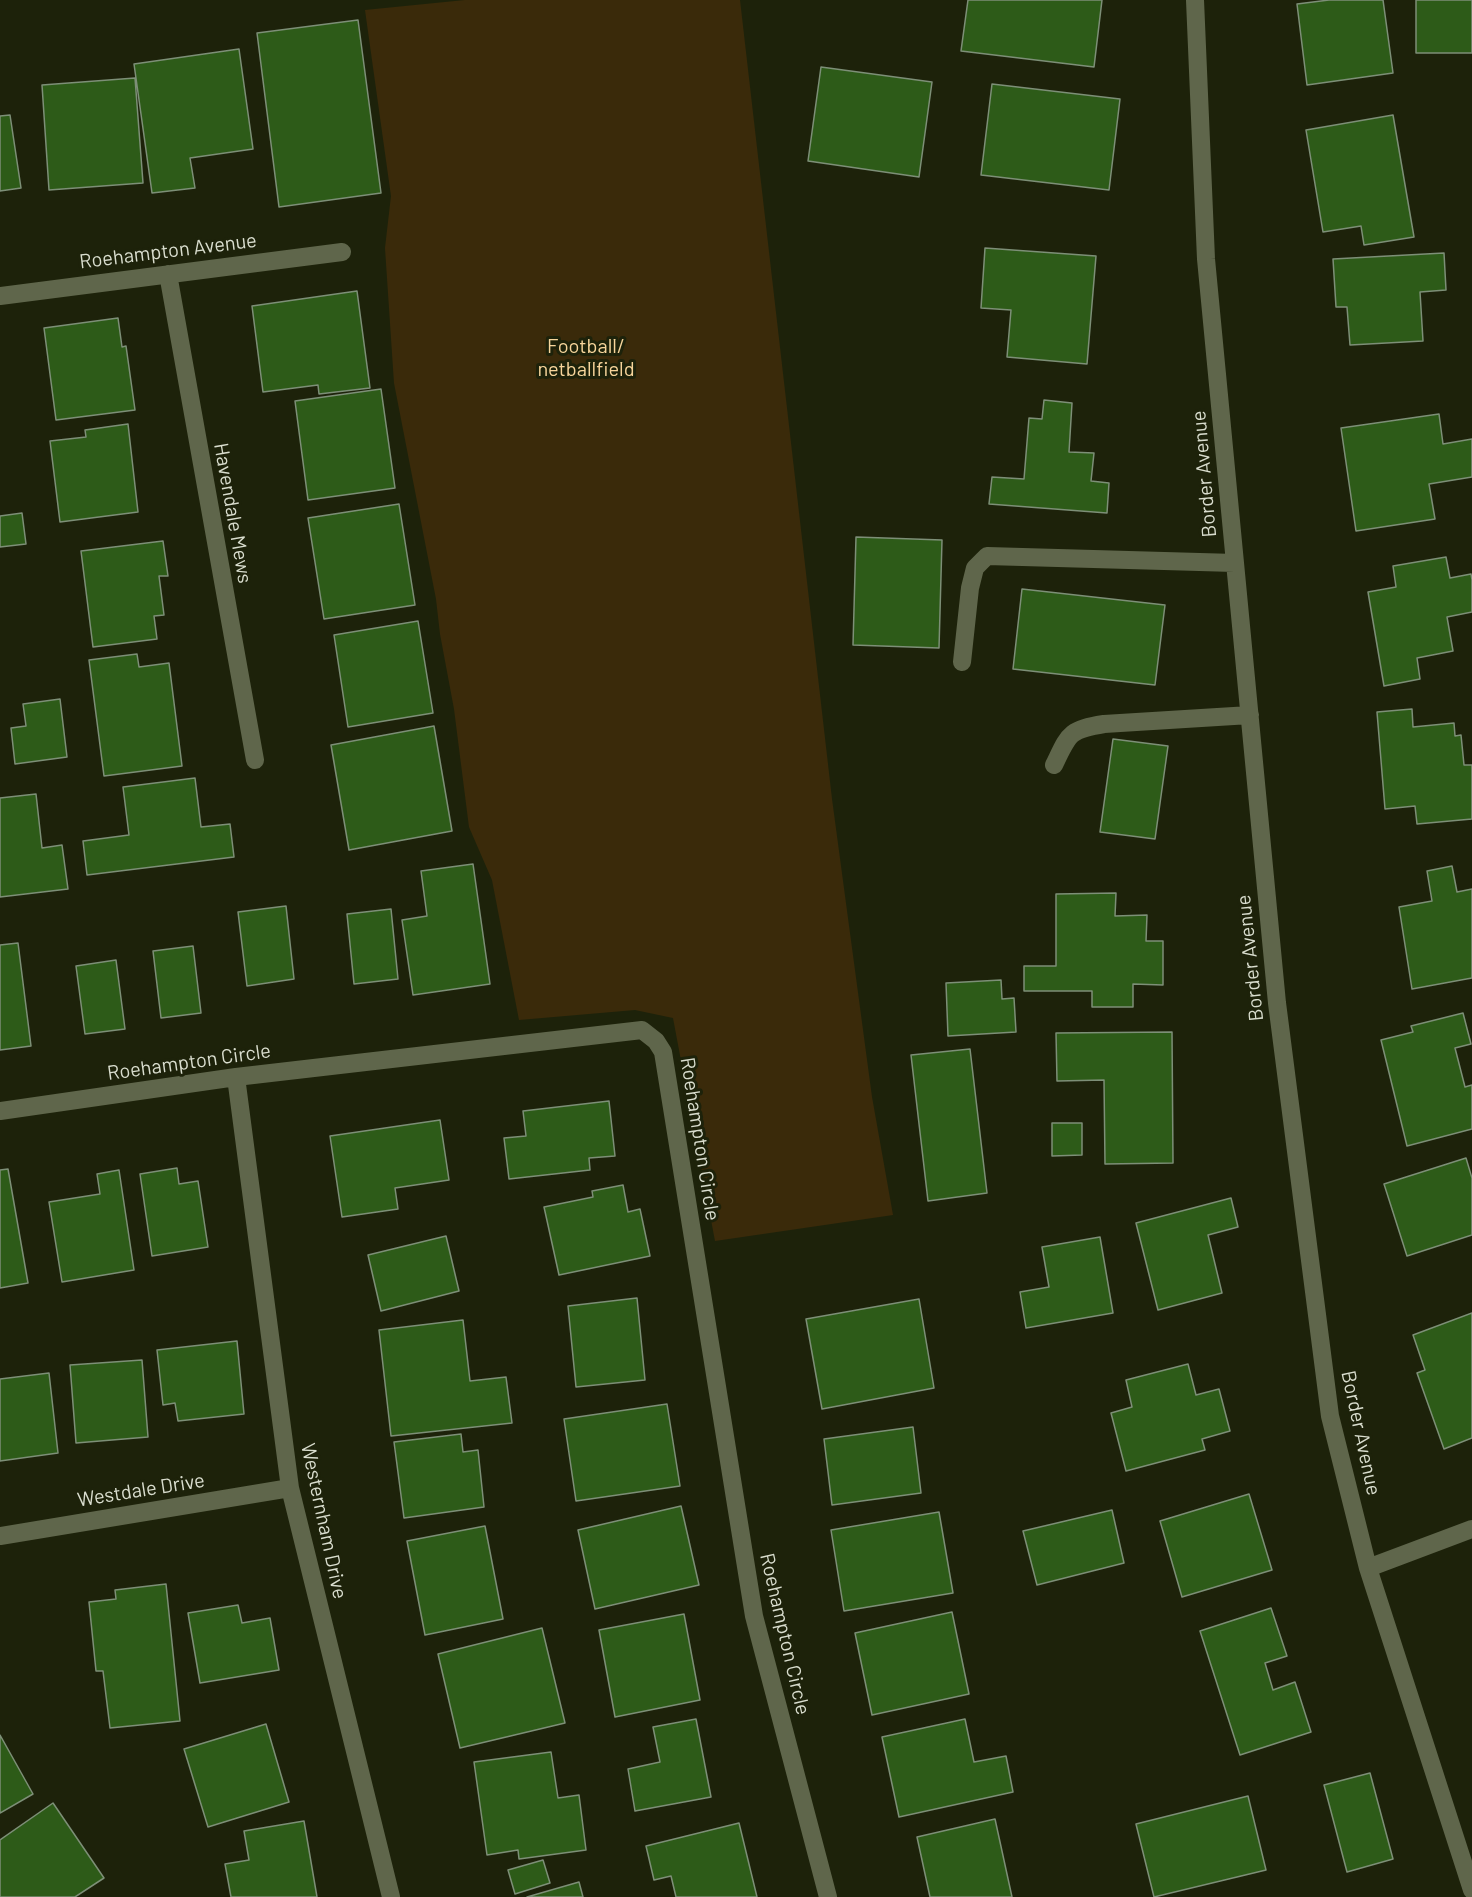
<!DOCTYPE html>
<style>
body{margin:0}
canvas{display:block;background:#1d220a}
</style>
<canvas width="1472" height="1897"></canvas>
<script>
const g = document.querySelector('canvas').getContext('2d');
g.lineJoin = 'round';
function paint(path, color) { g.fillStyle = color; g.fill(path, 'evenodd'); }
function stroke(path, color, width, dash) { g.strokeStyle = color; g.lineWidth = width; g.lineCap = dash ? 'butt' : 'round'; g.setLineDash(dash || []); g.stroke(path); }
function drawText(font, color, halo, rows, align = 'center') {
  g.font = font + ' Barlow,sans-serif'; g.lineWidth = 6; g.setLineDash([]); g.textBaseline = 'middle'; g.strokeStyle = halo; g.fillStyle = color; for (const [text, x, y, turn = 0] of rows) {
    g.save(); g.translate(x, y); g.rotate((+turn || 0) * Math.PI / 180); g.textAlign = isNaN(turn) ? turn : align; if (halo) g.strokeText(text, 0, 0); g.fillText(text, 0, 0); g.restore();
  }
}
paint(new Path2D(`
 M 465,0 L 740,0 L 832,799 L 872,1097 L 893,1215 L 715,1241 L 673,1018 L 635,1010 L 519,1020 L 492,880 L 469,827 L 454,709 L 440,634 L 436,599 L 394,383 L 385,248 L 391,196 L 365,10 Z`), '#3a2a0a');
const building = new Path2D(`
 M 968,0 L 1102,0 L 1094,67 L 961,51 Z
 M 1329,0 L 1383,0 L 1393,73 L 1307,85 L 1297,4 Z
 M 1416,0 L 1472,0 L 1472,53 L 1416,53 Z
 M 358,20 L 381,193 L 279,207 L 257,33 Z
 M 239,49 L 253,149 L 190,158 L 195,188 L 152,193 L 134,64 Z
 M 821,67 L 932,82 L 919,177 L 808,161 Z
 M 135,78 L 143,183 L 49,190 L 42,85 Z
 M 992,84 L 1120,99 L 1109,190 L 981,175 Z
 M 10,115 L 21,188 L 0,191 L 0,116 Z
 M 1393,115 L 1414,237 L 1364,245 L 1361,226 L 1323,232 L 1306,130 Z
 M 985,248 L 1096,256 L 1087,364 L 1007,357 L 1011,310 L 981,308 Z
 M 1444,253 L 1446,290 L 1420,292 L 1423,341 L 1350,345 L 1347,307 L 1336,307 L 1333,259 Z
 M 357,291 L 370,388 L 319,394 L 318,385 L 263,392 L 252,306 Z
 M 118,318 L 122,347 L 126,346 L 135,410 L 56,420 L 44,328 Z
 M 381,389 L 395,488 L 308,500 L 295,401 Z
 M 1044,400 L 1072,403 L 1069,452 L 1094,453 L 1091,481 L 1109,483 L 1107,513 L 989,504 L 992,477 L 1024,479 L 1029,418 L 1042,419 Z
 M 1439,414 L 1443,444 L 1472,439 L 1472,477 L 1429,484 L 1435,519 L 1356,531 L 1341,428 Z
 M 128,424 L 138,512 L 60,522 L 50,441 L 86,437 L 85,430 Z
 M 399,504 L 415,605 L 324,619 L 308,518 Z
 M 22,513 L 26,544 L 0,547 L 0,516 Z
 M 856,537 L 942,540 L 939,648 L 853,645 Z
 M 163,541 L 168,576 L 159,576 L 164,615 L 154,616 L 157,639 L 93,647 L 81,551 Z
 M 1446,557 L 1450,578 L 1471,574 L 1472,580 L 1472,612 L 1447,617 L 1453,651 L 1417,658 L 1420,679 L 1384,686 L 1368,592 L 1396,587 L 1393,566 Z
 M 1022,589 L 1165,605 L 1155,685 L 1013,669 Z
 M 418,621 L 433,713 L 348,727 L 334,635 Z
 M 137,654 L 139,667 L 169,663 L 182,766 L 104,776 L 89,660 Z
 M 60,699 L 67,757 L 15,764 L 11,728 L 26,726 L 23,704 Z
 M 1412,709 L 1413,727 L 1454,723 L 1455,736 L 1461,735 L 1464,765 L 1472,765 L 1472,819 L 1417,824 L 1415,806 L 1385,809 L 1377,712 Z
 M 434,726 L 452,831 L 349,850 L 331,745 Z
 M 1113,739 L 1168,746 L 1155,839 L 1100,832 Z
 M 195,778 L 201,827 L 230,824 L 234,857 L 87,875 L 83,841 L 129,835 L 123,787 Z
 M 36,794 L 42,848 L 62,845 L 68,889 L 0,897 L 0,798 Z
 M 473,864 L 490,984 L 413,995 L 402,920 L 427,916 L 421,871 Z
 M 1452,866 L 1457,892 L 1472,889 L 1472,978 L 1412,989 L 1399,907 L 1432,901 L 1427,871 Z
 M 1116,893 L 1115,916 L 1147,915 L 1146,941 L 1163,941 L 1163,985 L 1133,984 L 1133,1007 L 1092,1007 L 1092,991 L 1024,991 L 1024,966 L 1056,966 L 1056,894 Z
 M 286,906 L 294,979 L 247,986 L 238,912 Z
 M 391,909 L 398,979 L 354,984 L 347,914 Z
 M 18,943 L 31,1046 L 0,1050 L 0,945 Z
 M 193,946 L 201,1013 L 161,1018 L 153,951 Z
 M 116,960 L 125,1029 L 85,1034 L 76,966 Z
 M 1001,980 L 1002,999 L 1014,998 L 1016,1032 L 948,1036 L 946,983 Z
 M 1463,1013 L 1471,1044 L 1455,1048 L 1465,1087 L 1472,1085 L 1472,1129 L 1407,1146 L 1381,1040 L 1413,1032 L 1411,1026 Z
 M 1172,1032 L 1173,1163 L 1105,1164 L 1104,1080 L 1057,1081 L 1056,1033 Z
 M 970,1049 L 987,1193 L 928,1201 L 911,1055 Z
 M 609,1101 L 615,1156 L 589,1158 L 590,1170 L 509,1179 L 504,1138 L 526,1136 L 523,1111 Z
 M 440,1120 L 449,1180 L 395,1188 L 398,1209 L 342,1217 L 330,1136 Z
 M 1052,1123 L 1082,1123 L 1082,1155 L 1052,1156 Z
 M 1466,1158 L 1472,1178 L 1472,1235 L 1407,1256 L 1384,1184 Z
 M 177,1168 L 179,1184 L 198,1181 L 208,1247 L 152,1256 L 140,1174 Z
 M 8,1169 L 28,1283 L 0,1288 L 0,1170 Z
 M 119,1170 L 134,1270 L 62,1282 L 49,1202 L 100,1194 L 97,1174 Z
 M 623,1185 L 628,1212 L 640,1209 L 650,1256 L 559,1275 L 544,1207 L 593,1197 L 592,1191 Z
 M 1231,1198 L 1238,1227 L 1208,1235 L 1222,1293 L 1158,1310 L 1136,1223 Z
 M 446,1236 L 459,1291 L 381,1311 L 368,1255 Z
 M 1100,1237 L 1113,1313 L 1026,1328 L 1020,1292 L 1049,1287 L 1042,1247 Z
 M 637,1298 L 645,1380 L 576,1387 L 568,1306 Z
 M 919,1299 L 934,1388 L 822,1409 L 806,1319 Z
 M 1472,1313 L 1472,1438 L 1444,1449 L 1417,1373 L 1425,1370 L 1413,1335 Z
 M 463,1320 L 470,1381 L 506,1377 L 512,1423 L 391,1436 L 379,1330 Z
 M 237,1341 L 244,1414 L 178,1421 L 175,1403 L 163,1405 L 157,1350 Z
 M 142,1360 L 148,1437 L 76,1443 L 70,1365 Z
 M 1188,1364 L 1196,1395 L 1219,1389 L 1230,1431 L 1202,1439 L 1205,1450 L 1126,1471 L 1111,1413 L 1132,1407 L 1126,1380 Z
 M 49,1373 L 58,1453 L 0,1461 L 0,1379 Z
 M 667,1404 L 680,1486 L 576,1501 L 564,1419 Z
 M 913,1427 L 921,1493 L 832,1505 L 824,1439 Z
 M 461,1434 L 463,1452 L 478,1450 L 484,1507 L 404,1518 L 394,1442 Z
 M 1249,1494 L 1272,1570 L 1182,1597 L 1160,1521 Z
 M 681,1506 L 699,1585 L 595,1609 L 578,1530 Z
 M 1112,1510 L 1124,1563 L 1037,1585 L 1023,1531 Z
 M 939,1512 L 953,1593 L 844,1611 L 831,1530 Z
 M 485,1526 L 503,1619 L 425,1635 L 407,1541 Z
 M 166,1584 L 180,1721 L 110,1728 L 103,1671 L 96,1671 L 89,1602 L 116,1599 L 115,1590 Z
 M 238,1605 L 242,1623 L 270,1618 L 279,1670 L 200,1683 L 188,1613 Z
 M 1271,1608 L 1287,1656 L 1265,1663 L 1273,1690 L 1295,1682 L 1311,1732 L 1240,1755 L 1200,1631 Z
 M 952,1612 L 969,1694 L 872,1715 L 855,1633 Z
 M 684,1614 L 700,1700 L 615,1717 L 599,1630 Z
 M 542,1628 L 565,1723 L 460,1748 L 438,1654 Z
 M 696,1719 L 711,1797 L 635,1811 L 628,1769 L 660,1762 L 653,1727 Z
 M 965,1719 L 974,1762 L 1006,1756 L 1013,1792 L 899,1817 L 882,1737 Z
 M 266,1724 L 289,1802 L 208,1827 L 184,1749 Z
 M 0,1735 L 33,1794 L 0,1813 Z
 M 551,1752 L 558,1798 L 579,1795 L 586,1850 L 519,1859 L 518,1850 L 487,1855 L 474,1762 Z
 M 1370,1773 L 1393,1859 L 1347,1872 L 1324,1785 Z
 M 1248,1796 L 1266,1870 L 1154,1897 L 1136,1824 Z
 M 53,1803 L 104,1878 L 75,1897 L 0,1897 L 0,1840 Z
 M 995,1819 L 1012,1897 L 930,1897 L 917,1837 Z
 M 304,1821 L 317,1897 L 231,1897 L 225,1864 L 249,1860 L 244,1831 Z
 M 739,1823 L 757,1897 L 676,1897 L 671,1876 L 654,1880 L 646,1846 Z
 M 543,1860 L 550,1883 L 515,1894 L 508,1870 Z
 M 579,1882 L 583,1897 L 527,1897 Z`);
paint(building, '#2d5b18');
stroke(building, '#7d8f77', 1.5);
stroke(new Path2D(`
 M 1195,0 L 1206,259 L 1277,1003 L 1330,1416 L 1368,1568 L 1472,1890
 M 168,274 L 255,760
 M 0,296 L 342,252
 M 962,662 L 970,588 L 975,568 L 987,556 L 1235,563
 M 1054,765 C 1069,734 1068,730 1104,724 L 1250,715
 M 236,1077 L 290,1488 L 391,1897
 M 0,1111 L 236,1077 L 642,1030 L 656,1041 L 663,1052 L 754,1616 L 828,1897
 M 0,1536 L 290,1488
 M 1368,1568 L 1472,1529`), '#5f664b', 18);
drawText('20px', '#d9ddce', '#1d220a', [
 ["Roehampton Avenue",168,251,-7],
 ["Border Avenue",1204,474,-95],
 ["Havendale Mews",233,513,80],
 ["Border Avenue",1250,958,-96],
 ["Roehampton Circle",189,1062,-8],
 ["Roehampton Circle",700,1139,81],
 ["Border Avenue",1361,1433,78],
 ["Westdale Drive",141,1490,-9],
 ["Westernham Drive",324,1521,78],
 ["Roehampton Circle",785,1634,77]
]);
drawText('20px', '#f7d59b', '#1d220a', [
 ["Football/",586,346],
 ["netballfield",586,369]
]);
</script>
